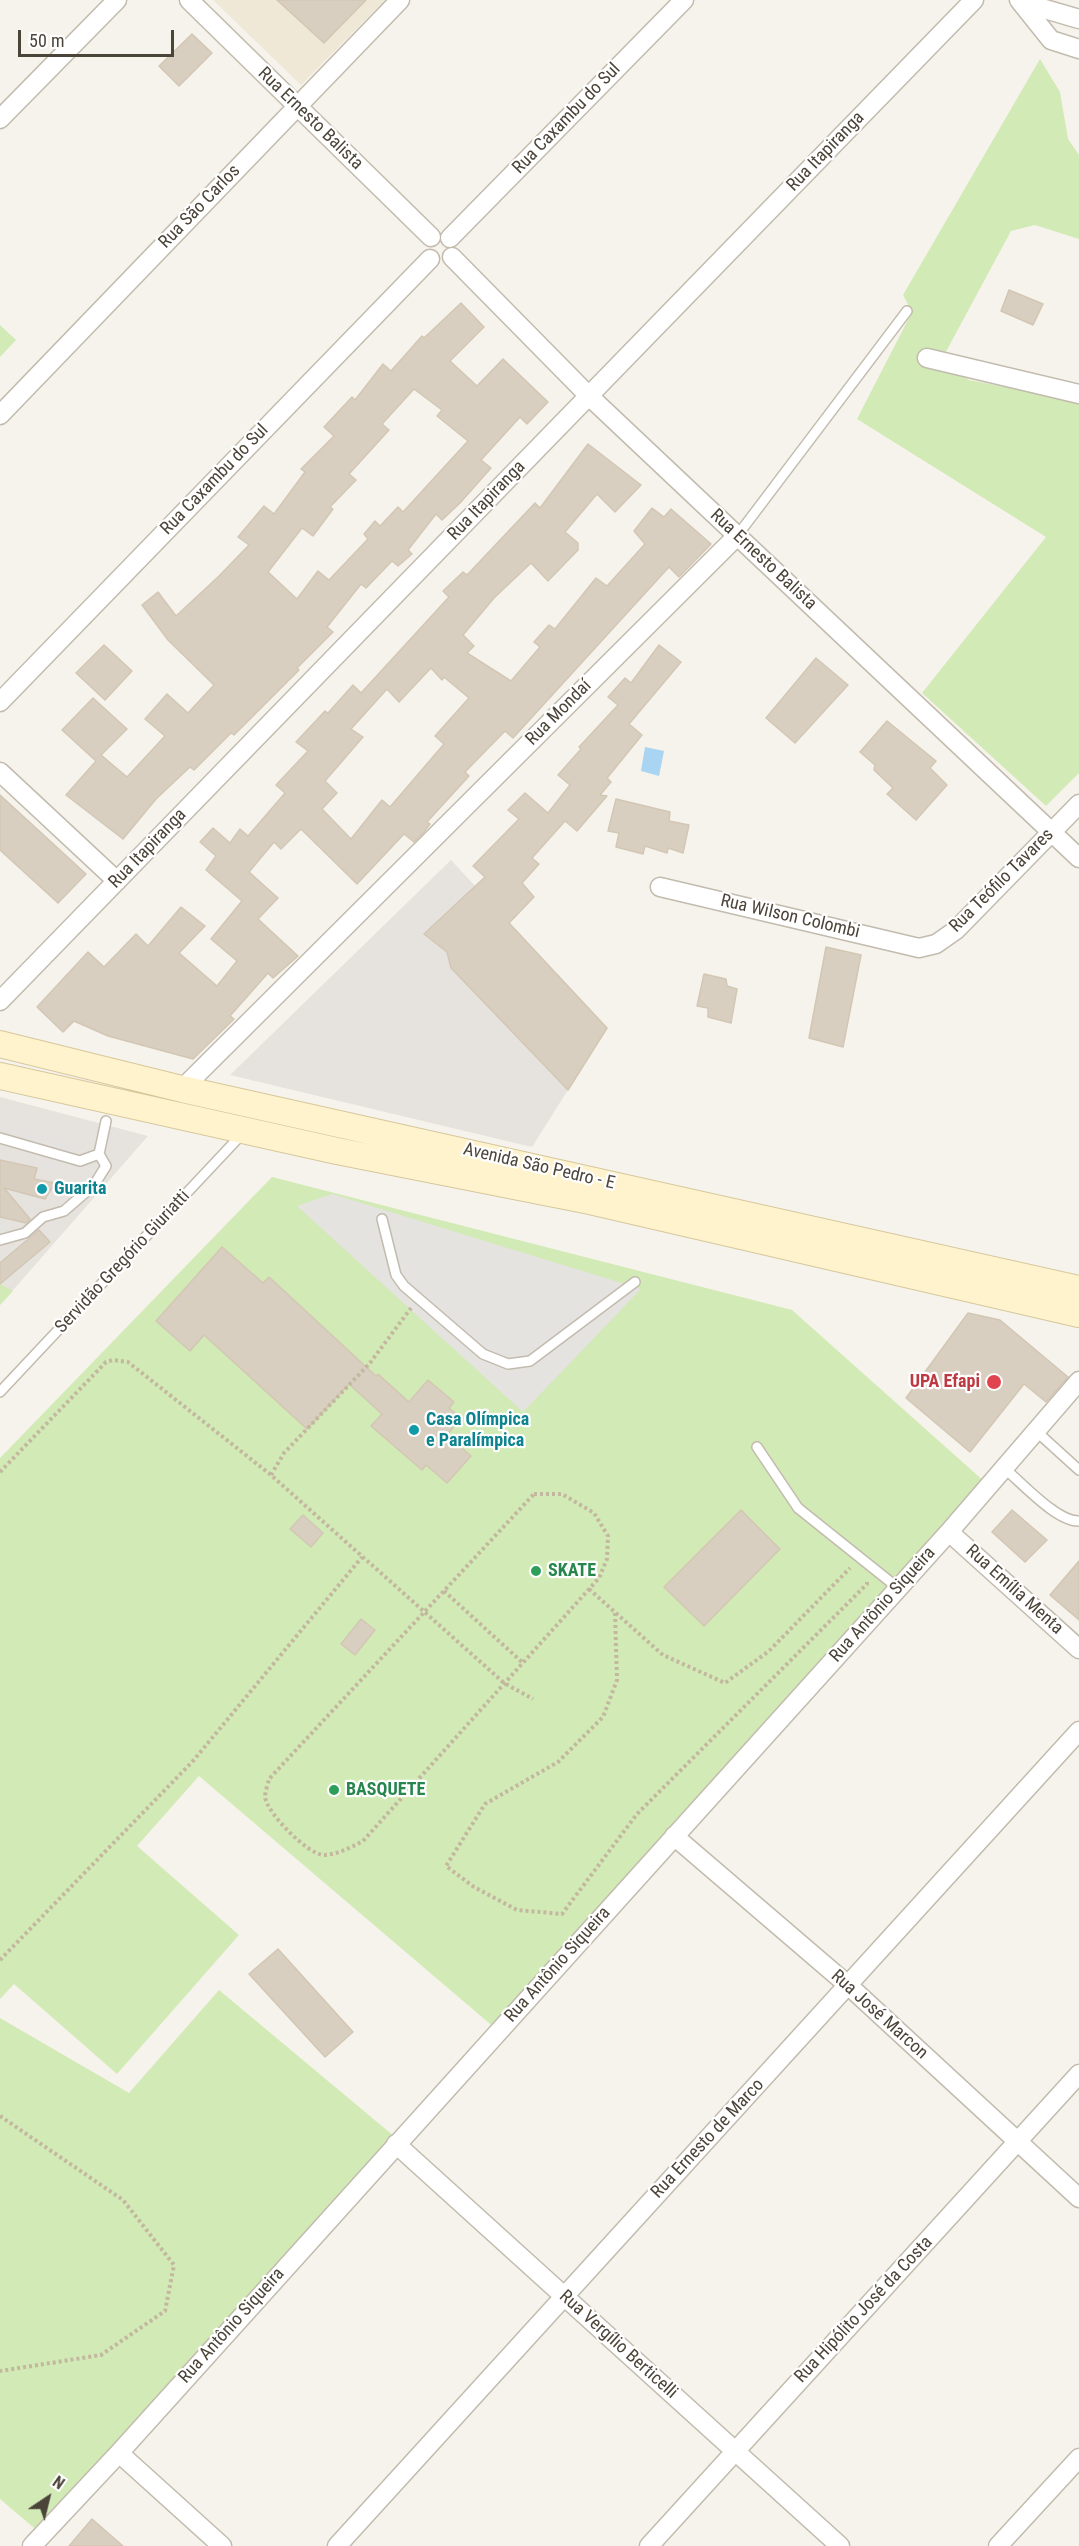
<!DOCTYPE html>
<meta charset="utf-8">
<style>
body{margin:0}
#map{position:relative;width:1079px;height:2546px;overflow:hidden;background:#f6f3ec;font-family:"Roboto Condensed",sans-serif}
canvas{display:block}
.north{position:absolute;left:18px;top:2468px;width:60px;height:60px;-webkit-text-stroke:4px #fff;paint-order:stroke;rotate:35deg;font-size:16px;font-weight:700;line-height:24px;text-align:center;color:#4b4439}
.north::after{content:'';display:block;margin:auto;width:21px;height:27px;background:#4b4439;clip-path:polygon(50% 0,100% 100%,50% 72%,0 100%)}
.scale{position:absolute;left:18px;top:30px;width:156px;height:27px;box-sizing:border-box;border:3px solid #4b4439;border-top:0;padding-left:8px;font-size:18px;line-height:21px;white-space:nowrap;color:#4b4439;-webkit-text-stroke:4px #fff;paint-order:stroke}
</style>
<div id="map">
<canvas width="1079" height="2546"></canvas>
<div class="north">N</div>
<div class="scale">50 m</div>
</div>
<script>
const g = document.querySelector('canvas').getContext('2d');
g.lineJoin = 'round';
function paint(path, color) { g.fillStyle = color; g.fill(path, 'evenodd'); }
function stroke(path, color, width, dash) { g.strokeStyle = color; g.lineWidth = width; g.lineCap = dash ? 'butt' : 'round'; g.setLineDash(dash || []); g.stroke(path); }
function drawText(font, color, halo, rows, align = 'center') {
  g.font = font + ' "Roboto Condensed",sans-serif'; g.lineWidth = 4.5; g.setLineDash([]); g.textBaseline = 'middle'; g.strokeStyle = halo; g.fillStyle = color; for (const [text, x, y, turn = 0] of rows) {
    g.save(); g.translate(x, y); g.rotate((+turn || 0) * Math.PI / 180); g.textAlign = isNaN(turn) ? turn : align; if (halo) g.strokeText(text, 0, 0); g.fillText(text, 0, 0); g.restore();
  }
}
paint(new Path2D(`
 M 451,860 L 607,1028 L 532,1147 L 230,1075 Z
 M 0,1097 L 148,1136 L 0,1305 Z`), '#e6e2dd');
paint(new Path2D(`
 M 213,0 L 385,0 L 301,85 Z`), '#efe8d6');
paint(new Path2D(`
 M 1040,59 L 1060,92 L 1068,139 L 1079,155 L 1079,239 L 1035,225 L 1011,231 L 942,359 L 969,380 L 1079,401 L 1079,773 L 1046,806 L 922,693 L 1046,537 L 857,419 L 912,312 L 903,295 Z
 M 0,325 L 16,340 L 0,357 Z
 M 272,1177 L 792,1310 L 986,1483 L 496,2029 L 199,1776 L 137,1846 L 239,1935 L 117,2074 L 14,1984 L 0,1999 L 0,1458 Z
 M 0,1284 L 13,1291 L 0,1305 Z
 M 219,1990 L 395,2137 L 279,2261 L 40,2533 L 0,2499 L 0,2018 L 129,2093 Z`), '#d2eab5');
paint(new Path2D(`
 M 0,1124 L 76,1143 L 71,1165 L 63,1163 L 60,1173 L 44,1169 L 46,1156 L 0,1144 Z
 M 332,1194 L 641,1289 L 523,1412 L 297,1206 Z
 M 0,1217 L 13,1220 L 10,1235 L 0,1233 Z`), '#e5e3e0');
paint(new Path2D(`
 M 645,747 L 664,751 L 659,776 L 641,771 Z`), '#a9d4f2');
const building = new Path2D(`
 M 277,0 L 366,0 L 324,43 Z
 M 192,34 L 212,53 L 179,86 L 159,66 Z
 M 1009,290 L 1043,304 L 1033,325 L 1001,311 Z
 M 461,303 L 484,327 L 450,361 L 477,386 L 503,359 L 548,402 L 527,424 L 520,417 L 481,460 L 491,468 L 460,503 L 442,520 L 436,514 L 408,550 L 412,554 L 398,566 L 392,561 L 366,588 L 361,584 L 327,627 L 333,632 L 297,668 L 299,670 L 234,735 L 231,733 L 194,770 L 190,767 L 156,799 L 123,839 L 66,795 L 96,761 L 62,730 L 93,698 L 127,729 L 101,755 L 127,777 L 165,736 L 145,719 L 167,694 L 188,713 L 214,685 L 168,640 L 142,605 L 158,592 L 176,616 L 219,576 L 249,545 L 238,537 L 264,506 L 274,514 L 305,472 L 301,469 L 334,436 L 324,427 L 352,397 L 355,400 L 383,364 L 391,371 L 422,336 L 424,338 ZM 414,389 L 442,410 L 437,416 L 468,441 L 403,512 L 398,507 L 380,526 L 375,521 L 364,534 L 368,539 L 329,580 L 318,571 L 297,599 L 268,572 L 302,528 L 313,536 L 333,509 L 330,507 L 356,480 L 349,474 L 389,430 L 382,424 Z
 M 588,444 L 641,485 L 615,512 L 597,494 L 565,532 L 578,543 L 578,550 L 548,581 L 531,563 L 494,598 L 463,635 L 474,646 L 467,653 L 511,681 L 540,647 L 534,642 L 549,625 L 555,629 L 596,578 L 607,586 L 645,544 L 634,531 L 652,508 L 664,517 L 671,509 L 711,544 L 679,577 L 669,567 L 513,738 L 505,731 L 465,772 L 469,776 L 427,822 L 430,824 L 423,833 L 414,842 L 404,834 L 357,884 L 301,829 L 281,849 L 274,842 L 249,872 L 278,898 L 258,919 L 298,956 L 273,978 L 268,973 L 230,1016 L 234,1019 L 193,1059 L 108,1036 L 74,1021 L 63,1032 L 37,1007 L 88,952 L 104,967 L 136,934 L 148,946 L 181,907 L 205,926 L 179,953 L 217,986 L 237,961 L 211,939 L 242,901 L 206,870 L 216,856 L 200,842 L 213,828 L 230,843 L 240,829 L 248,836 L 285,793 L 276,785 L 308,751 L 296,742 L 325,711 L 328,713 L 353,685 L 361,693 L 449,597 L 443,591 L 463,572 L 467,575 L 535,503 L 540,508 ZM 431,668 L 442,680 L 444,677 L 469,698 L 435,736 L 444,744 L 390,807 L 382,800 L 351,839 L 322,809 L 337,793 L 325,781 L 363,737 L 351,729 L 387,689 L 399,702 Z
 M 104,645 L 132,671 L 105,700 L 76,673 Z
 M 659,645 L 681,662 L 629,724 L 642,735 L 607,778 L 611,782 L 600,795 L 607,796 L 577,831 L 565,821 L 532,858 L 539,864 L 522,883 L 534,897 L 509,923 L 607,1028 L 568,1090 L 451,968 L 447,952 L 424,934 L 485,877 L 473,866 L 519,819 L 508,810 L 525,793 L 548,813 L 570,785 L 558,775 L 581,749 L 579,747 L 618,705 L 608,697 L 625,678 L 631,683 Z
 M 816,658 L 848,685 L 795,743 L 766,718 Z
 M 887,721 L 936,761 L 930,768 L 947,785 L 916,820 L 887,794 L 893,788 L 874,770 L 875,765 L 860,752 Z
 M 0,795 L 86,874 L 58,903 L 0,850 Z
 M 616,799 L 670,812 L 669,821 L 689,825 L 683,853 L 668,848 L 667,853 L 645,846 L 643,854 L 616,847 L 619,833 L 608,831 Z
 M 826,947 L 861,955 L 843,1047 L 809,1038 Z
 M 704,974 L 726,979 L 727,986 L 737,989 L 731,1023 L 708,1017 L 708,1008 L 697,1006 Z
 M 0,1160 L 37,1168 L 34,1179 L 55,1183 L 45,1199 L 4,1188 L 30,1219 L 26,1223 L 0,1217 Z
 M 39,1230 L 50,1242 L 0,1284 L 0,1263 Z
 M 222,1247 L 263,1283 L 269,1277 L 376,1376 L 378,1374 L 409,1402 L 428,1380 L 454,1402 L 449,1408 L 461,1418 L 447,1435 L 471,1456 L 447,1483 L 426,1465 L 422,1470 L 371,1426 L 382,1414 L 349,1384 L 307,1429 L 204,1335 L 190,1351 L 156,1321 Z
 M 968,1313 L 1000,1320 L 1068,1377 L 1046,1402 L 1024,1384 L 970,1452 L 906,1398 Z
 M 741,1510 L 780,1549 L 704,1626 L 664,1587 Z
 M 1012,1510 L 1047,1540 L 1025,1562 L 992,1532 Z
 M 303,1515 L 323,1533 L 311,1547 L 290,1529 Z
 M 1079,1561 L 1079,1620 L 1050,1595 Z
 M 361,1619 L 375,1630 L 355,1655 L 341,1644 Z
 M 278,1949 L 353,2032 L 325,2057 L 249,1974 Z
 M 92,2519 L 123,2546 L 69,2546 Z`);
paint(building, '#d8cfc1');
stroke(building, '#d3c7b4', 1.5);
const lane = new Path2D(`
 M 737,536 L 907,311
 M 0,1138 L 80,1161 L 99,1154
 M 382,1219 L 396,1275 L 404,1286 L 483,1354 L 508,1364 L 530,1361 L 635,1282
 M 0,1240 L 25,1233 L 43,1217 L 64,1211 L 94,1185 L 106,1166 L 99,1154 L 106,1121
 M 0,1392 L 243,1133
 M 1036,1431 L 1079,1470
 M 757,1447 L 798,1508 L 898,1588
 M 1004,1468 C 1022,1483 1057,1522 1079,1521`);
const street = new Path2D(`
 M 189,0 L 431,237
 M 1019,0 L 1051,40 L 1079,49
 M 1021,2 L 1079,19
 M 0,119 L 117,0
 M 450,238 L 684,0
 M 452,257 L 589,396 L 1079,858
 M 927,358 L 1079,394
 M 0,415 L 400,0
 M 0,702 L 430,259
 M 0,772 L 117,881
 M 660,887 L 919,948 L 936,944 L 956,930 L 1079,804
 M 0,1001 L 974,0
 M 182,1089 L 737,536
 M 949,1532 L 1079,1649
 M 674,1836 L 849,1986 L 1079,2198
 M 396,2144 L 840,2546
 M 119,2453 L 222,2546
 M 32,2546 L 119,2453 L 949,1532 L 1079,1381
 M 337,2546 L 1079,1731
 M 649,2546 L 1079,2074
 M 998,2546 L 1079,2458`);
const secondary = new Path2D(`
 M 0,1044 L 182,1089 L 1079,1289
 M 0,1076 L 337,1151 L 590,1201 L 1079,1314`);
stroke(lane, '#c2bbae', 12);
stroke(street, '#c2bbae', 21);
stroke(secondary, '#d6c79b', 28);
stroke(new Path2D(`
 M 0,1472 L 106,1362 L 113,1360 L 128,1362 L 271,1475 L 504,1683 L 533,1699
 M 271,1475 L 284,1453 L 370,1363 L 411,1308
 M 534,1494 L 562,1494 L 594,1513 L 608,1536 L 607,1559 L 599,1578 L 363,1841 C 350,1848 338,1854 324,1855 C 308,1855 267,1813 265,1797 C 265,1792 268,1784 269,1779 Z
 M 589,1589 L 663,1655 L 725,1683 L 769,1651 L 850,1568
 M 444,1591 L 523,1663
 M 615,1613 L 617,1680 L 603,1717 L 558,1762 L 485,1804 L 446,1866 L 474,1887 L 517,1910 L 562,1914 L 637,1814 L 867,1584 L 867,1580
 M 0,1960 L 193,1761 L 362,1557
 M 0,2116 L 123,2200 L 174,2265 L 165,2311 L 101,2355 L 0,2371`), '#c4b79f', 4, [3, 3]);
stroke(lane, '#fff', 9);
stroke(street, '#fff', 18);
stroke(secondary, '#fff3cd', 26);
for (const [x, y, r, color] of [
 [42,1189,6,"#0f9aa8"],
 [994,1382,8,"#e0444e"],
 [414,1430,6,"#0f9aa8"],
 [536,1571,6,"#2e9e5b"],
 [334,1790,6,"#2e9e5b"]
]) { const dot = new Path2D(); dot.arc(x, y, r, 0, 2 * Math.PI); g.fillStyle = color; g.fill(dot); stroke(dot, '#fff', 2); }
drawText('18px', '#4b4439', '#fff', [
 ["Rua Ernesto Balista",310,119,44],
 ["Rua Caxambu do Sul",567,119,-46],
 ["Rua Itapiranga",826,152,-46],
 ["Rua São Carlos",200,207,-46],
 ["Rua Caxambu do Sul",215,480,-46],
 ["Rua Itapiranga",487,501,-46],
 ["Rua Ernesto Balista",763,560,43],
 ["Rua Mondaí",559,713,-45],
 ["Rua Itapiranga",148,849,-46],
 ["Rua Teófilo Tavares",1002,881,-45],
 ["Rua Wilson Colombi",790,917,13],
 ["Avenida São Pedro - E",539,1167,13],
 ["Servidão Gregório Giuriatti",123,1262,-47],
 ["Rua Emília Menta",1014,1590,42],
 ["Rua Antônio Siqueira",883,1605,-48],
 ["Rua Antônio Siqueira",558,1965,-48],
 ["Rua José Marcon",879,2015,42],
 ["Rua Ernesto de Marco",708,2139,-47],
 ["Rua Hipólito José da Costa",864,2310,-47],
 ["Rua Antônio Siqueira",232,2326,-48],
 ["Rua Vergílio Berticelli",618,2345,42]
]);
drawText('bold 18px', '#0d838f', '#fff', [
 ["Guarita",54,1189],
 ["Casa Olímpica",426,1420],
 ["e Paralímpica",426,1441]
], 'left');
drawText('bold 18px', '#be3a42', '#fff', [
 ["UPA Efapi",980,1382]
], 'right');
drawText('bold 18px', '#27864d', '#fff', [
 ["SKATE",548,1571],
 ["BASQUETE",346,1790]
], 'left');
</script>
